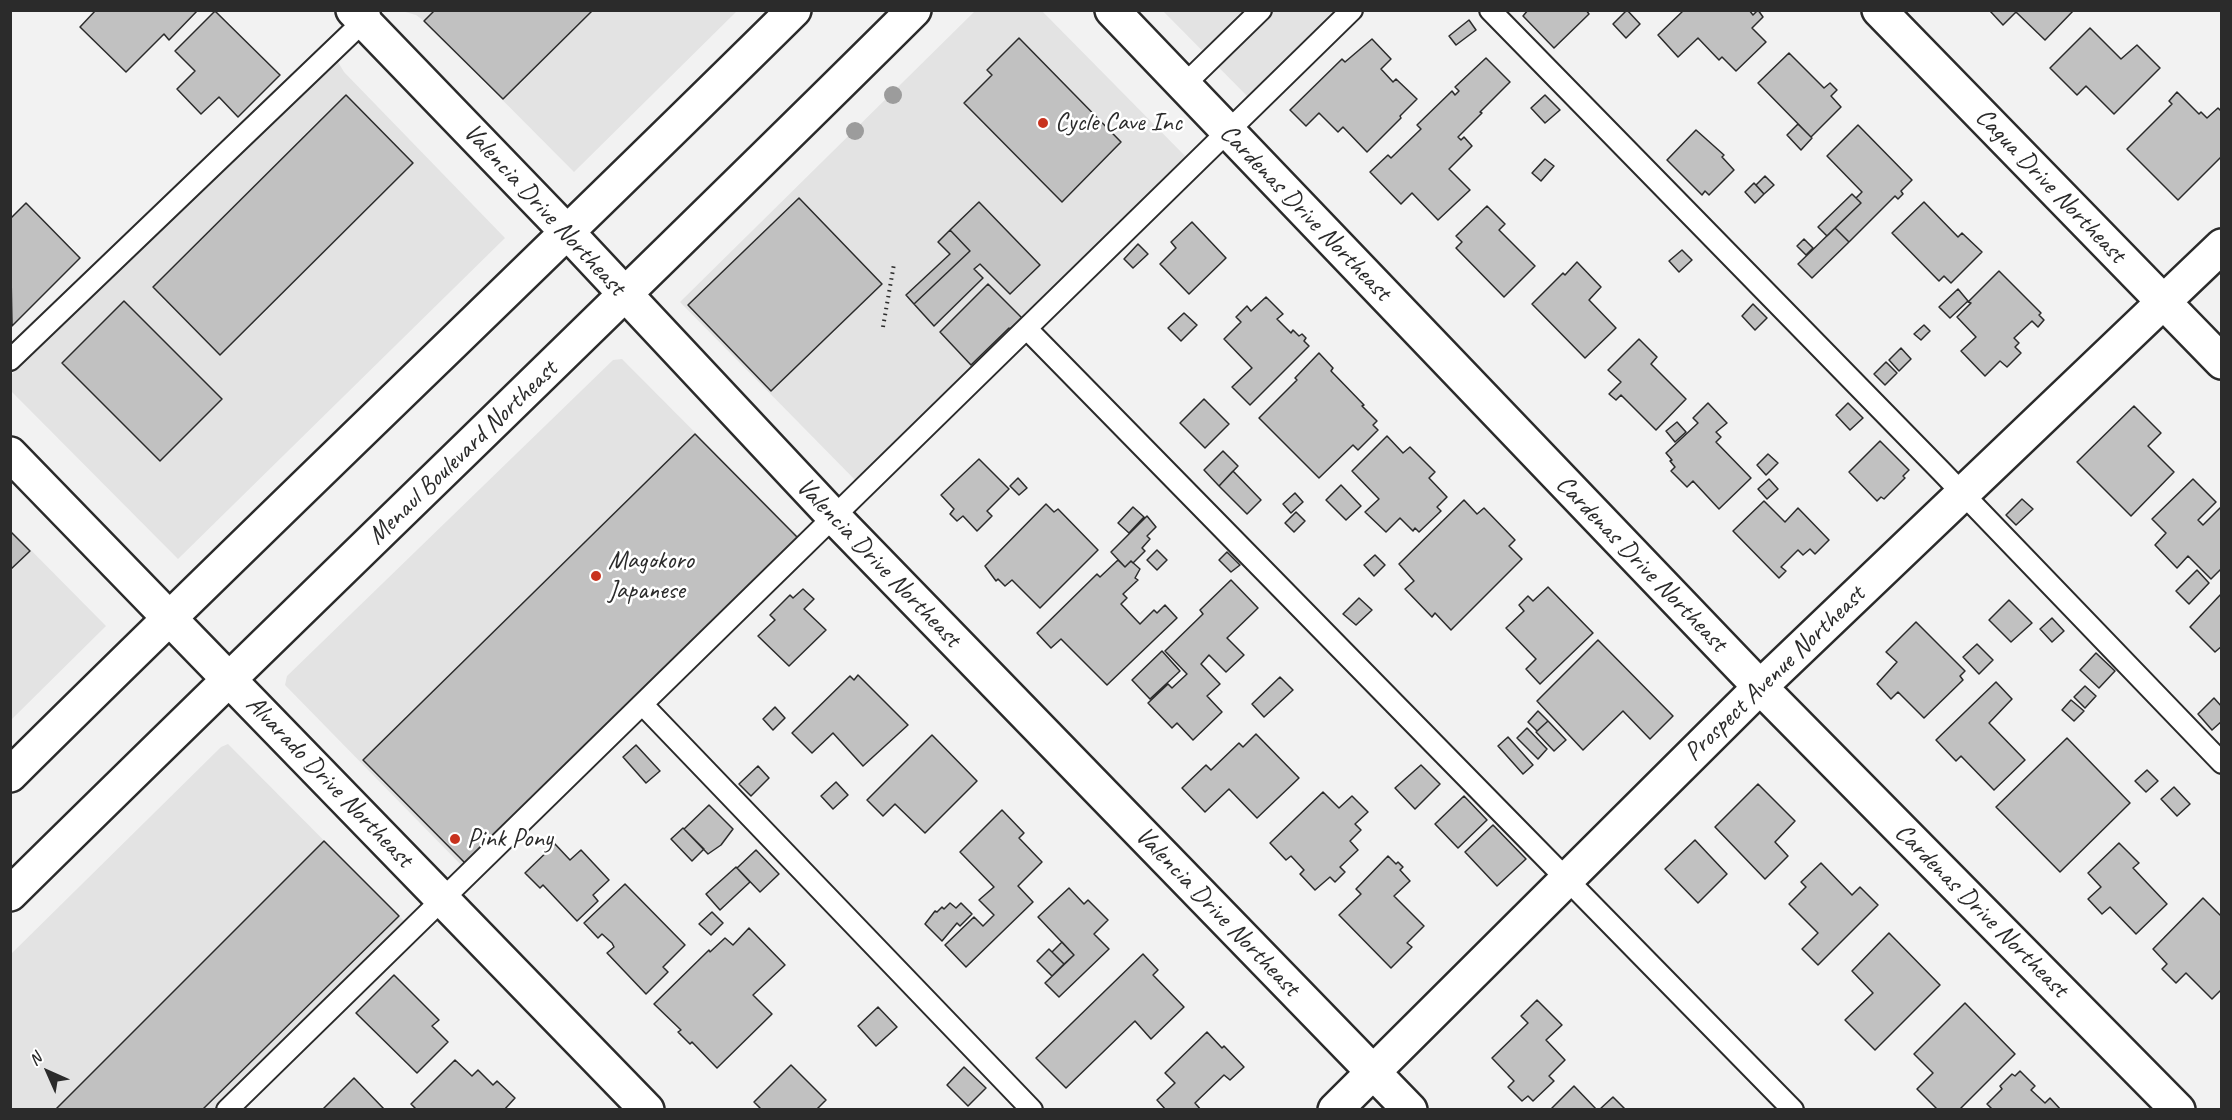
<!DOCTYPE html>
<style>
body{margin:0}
#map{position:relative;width:2232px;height:1120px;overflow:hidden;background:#f2f2f2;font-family:Caveat,sans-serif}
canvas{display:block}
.frame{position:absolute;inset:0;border:12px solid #2b2b2b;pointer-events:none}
.north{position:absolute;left:18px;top:1042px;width:60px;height:60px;-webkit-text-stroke:4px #fff;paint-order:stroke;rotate:315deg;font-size:16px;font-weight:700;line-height:24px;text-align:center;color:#2b2b2b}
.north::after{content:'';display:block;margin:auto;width:21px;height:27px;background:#2b2b2b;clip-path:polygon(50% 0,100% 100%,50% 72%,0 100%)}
</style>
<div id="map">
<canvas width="2232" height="1120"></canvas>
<div class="frame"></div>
<div class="north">N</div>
</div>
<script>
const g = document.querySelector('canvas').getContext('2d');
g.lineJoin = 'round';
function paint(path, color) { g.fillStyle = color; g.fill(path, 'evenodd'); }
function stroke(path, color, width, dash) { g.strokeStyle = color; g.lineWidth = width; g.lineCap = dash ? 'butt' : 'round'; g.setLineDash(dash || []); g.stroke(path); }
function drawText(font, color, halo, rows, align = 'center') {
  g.font = font + ' Caveat,sans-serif'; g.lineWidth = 5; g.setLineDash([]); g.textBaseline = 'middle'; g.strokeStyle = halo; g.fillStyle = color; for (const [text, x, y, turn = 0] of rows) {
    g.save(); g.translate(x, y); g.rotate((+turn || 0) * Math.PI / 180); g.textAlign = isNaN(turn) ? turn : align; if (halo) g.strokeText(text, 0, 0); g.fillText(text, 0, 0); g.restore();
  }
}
paint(new Path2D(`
 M 402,11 L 737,11 L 574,172 L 424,21 L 416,15 Z
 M 975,11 L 1042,11 L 1189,160 L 860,485 L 680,302 Z
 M 1163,11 L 1342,11 L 1251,100 Z
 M 338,62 L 344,72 L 505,238 L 178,559 L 11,391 L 10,376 L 116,270 Z
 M 622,359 L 802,540 L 465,869 L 285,685 L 287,676 L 613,360 Z
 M 11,530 L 106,626 L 11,720 Z
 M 228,744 L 405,922 L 213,1109 L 11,1110 L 11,954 L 221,747 Z`), '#e3e3e3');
const building = new Path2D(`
 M 96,10 L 198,10 L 169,40 L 164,34 L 126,72 L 80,27 Z
 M 435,10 L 593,10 L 503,99 L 424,21 Z
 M 1528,10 L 1586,10 L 1589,14 L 1554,48 L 1523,16 Z
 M 1627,10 L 1640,24 L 1626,38 L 1613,24 Z
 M 1684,10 L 1749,10 L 1753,15 L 1758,10 L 1763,17 L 1752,28 L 1766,42 L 1736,71 L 1722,57 L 1719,60 L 1698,38 L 1678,57 L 1658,35 Z
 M 2074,10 L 2045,40 L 2016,12 L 2003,25 L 1990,11 Z
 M 215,11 L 280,75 L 238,117 L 219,97 L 201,114 L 177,89 L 195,71 L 175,51 Z
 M 1469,20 L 1476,30 L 1456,45 L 1449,36 Z
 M 2090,28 L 2121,59 L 2137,45 L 2160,68 L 2114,114 L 2086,86 L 2077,95 L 2050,68 Z
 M 1019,38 L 1121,142 L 1062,202 L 964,103 L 992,75 L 987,70 Z
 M 1372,39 L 1391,59 L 1381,69 L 1393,82 L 1396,79 L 1417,99 L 1400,116 L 1401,118 L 1367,152 L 1343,127 L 1338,132 L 1319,113 L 1306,126 L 1290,110 L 1342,59 L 1345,62 Z
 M 1789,53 L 1824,88 L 1830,83 L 1837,90 L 1831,96 L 1841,107 L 1811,137 L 1758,83 Z
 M 1486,58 L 1510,82 L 1480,112 L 1482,113 L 1458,137 L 1461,140 L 1464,137 L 1472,146 L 1449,169 L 1470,190 L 1438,220 L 1412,193 L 1401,204 L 1370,172 L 1388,155 L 1391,158 L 1421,129 L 1417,125 L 1452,91 L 1455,95 L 1459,91 L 1455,87 Z
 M 2177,92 L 2199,114 L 2201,112 L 2207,118 L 2218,108 L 2222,112 L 2222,156 L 2178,200 L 2127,149 L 2172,104 L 2169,101 Z
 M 346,95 L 413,163 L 220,355 L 153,287 Z
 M 1545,95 L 1560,110 L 1545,123 L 1531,108 Z
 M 1798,124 L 1812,138 L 1801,150 L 1787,135 Z
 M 1858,125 L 1912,180 L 1901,191 L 1903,194 L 1898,199 L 1895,196 L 1849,242 L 1835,228 L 1861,203 L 1856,198 L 1862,192 L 1827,156 Z
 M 1696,130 L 1724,155 L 1722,157 L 1734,170 L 1709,195 L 1705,191 L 1702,195 L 1667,160 Z
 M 1545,159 L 1554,166 L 1541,181 L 1532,173 Z
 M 1765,176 L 1774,185 L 1764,194 L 1756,185 Z
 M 1754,183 L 1764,194 L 1755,203 L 1745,192 Z
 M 1852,194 L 1861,203 L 1827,236 L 1818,227 Z
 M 799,198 L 882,284 L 771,391 L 688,305 Z
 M 979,202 L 1040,265 L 1010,294 L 980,264 L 974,269 L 983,278 L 934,326 L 914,304 L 970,251 L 950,230 Z
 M 1924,202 L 1958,237 L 1962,233 L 1982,252 L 1951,283 L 1944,276 L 1939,281 L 1892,233 Z
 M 26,203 L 80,258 L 12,326 L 10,219 Z
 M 1487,206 L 1505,224 L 1499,230 L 1535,266 L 1504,297 L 1456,248 L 1462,242 L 1456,236 Z
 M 1192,222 L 1226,258 L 1189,294 L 1160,264 L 1176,248 L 1171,242 Z
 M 1835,228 L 1849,242 L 1812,278 L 1798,264 Z
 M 950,230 L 970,251 L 914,304 L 906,295 L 950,254 L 938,242 Z
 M 1804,239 L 1813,248 L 1806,255 L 1797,246 Z
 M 1138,244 L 1148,254 L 1133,268 L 1124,259 Z
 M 1682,250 L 1692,260 L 1679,272 L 1669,261 Z
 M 1577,262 L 1601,287 L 1589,300 L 1616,328 L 1585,358 L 1532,304 L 1563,273 L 1565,275 Z
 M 1999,271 L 2041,313 L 2039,315 L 2044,320 L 2038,327 L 2032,321 L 2014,338 L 2019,343 L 2015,347 L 2021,353 L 2007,367 L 2000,361 L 1985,376 L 1961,351 L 1976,337 L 1957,317 L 1971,303 L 1968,302 Z
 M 988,284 L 1022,318 L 1010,329 L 1009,328 L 971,365 L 940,332 Z
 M 1958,289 L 1968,301 L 1950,318 L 1939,307 Z
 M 1266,297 L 1283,314 L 1277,319 L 1291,333 L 1293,330 L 1299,336 L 1302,334 L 1306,338 L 1304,341 L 1309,346 L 1250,405 L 1232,387 L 1252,368 L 1224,339 L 1241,322 L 1236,317 L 1247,306 L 1251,311 Z
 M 124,301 L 222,399 L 160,461 L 62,363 Z
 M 1753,304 L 1767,318 L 1755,330 L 1742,316 Z
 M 1184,313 L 1197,325 L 1181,341 L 1168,328 Z
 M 1924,325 L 1930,331 L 1921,340 L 1914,334 Z
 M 1639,339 L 1657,357 L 1651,364 L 1686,399 L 1656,430 L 1621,395 L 1616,400 L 1609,394 L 1621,382 L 1608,370 Z
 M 1901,348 L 1911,359 L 1899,371 L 1889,360 Z
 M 1319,353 L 1333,368 L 1331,371 L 1364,405 L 1362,406 L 1377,421 L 1373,425 L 1378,430 L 1358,450 L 1353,445 L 1319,478 L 1259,418 L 1297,380 L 1295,378 Z
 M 1886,362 L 1897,373 L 1885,385 L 1874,374 Z
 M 1204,399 L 1229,424 L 1205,448 L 1180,423 Z
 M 1708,403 L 1727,423 L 1716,432 L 1721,437 L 1716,442 L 1751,478 L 1719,509 L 1693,481 L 1687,487 L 1671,471 L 1675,467 L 1670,461 L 1672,460 L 1666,453 L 1698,423 L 1693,418 Z
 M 1848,403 L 1863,418 L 1850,430 L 1836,415 Z
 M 2134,406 L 2161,433 L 2148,446 L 2174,472 L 2131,516 L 2077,462 Z
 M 1677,422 L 1686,432 L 1675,442 L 1666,431 Z
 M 695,434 L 798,538 L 466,864 L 363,760 Z
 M 1387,436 L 1403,453 L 1410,447 L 1435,472 L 1429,478 L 1447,497 L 1437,507 L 1441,511 L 1419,532 L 1415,528 L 1413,531 L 1400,518 L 1386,532 L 1365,512 L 1379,499 L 1352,471 Z
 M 1880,441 L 1909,470 L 1903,476 L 1905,478 L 1884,499 L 1881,497 L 1877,501 L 1849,472 Z
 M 1223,451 L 1238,466 L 1219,486 L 1204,470 Z
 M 1768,454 L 1778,463 L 1766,475 L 1757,465 Z
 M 979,459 L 1009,489 L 987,511 L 992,516 L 977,531 L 963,516 L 957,521 L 950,514 L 954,509 L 941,495 Z
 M 1233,471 L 1261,500 L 1247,514 L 1219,486 Z
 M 1018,478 L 1027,488 L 1019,495 L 1010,486 Z
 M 1769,479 L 1778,489 L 1767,499 L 1758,489 Z
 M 2193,479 L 2216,502 L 2198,520 L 2203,525 L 2222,506 L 2222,568 L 2211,579 L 2188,556 L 2177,568 L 2155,545 L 2166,533 L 2152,519 Z
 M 1341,485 L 1361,506 L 1346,520 L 1326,500 Z
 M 1295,493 L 1303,502 L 1291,513 L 1283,504 Z
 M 2022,499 L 2033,509 L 2016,525 L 2006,515 Z
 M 1464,500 L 1477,514 L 1484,508 L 1515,540 L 1509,546 L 1522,559 L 1451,630 L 1435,613 L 1432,617 L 1405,589 L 1414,581 L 1399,564 Z
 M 1764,501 L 1785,522 L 1798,508 L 1829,540 L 1815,554 L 1810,549 L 1803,555 L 1798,550 L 1781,567 L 1786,571 L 1779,578 L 1733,531 Z
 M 1046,504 L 1054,512 L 1058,509 L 1098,550 L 1040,608 L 1012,580 L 1005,586 L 998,579 L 996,581 L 985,566 Z
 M 1133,507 L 1144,517 L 1129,533 L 1118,523 Z
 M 1296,512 L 1305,521 L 1294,532 L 1285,523 Z
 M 1147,516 L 1156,527 L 1147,536 L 1150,539 L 1142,548 L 1145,551 L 1133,563 L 1131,561 L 1125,567 L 1111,552 Z
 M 10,531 L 30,551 L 10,570 Z
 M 1157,550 L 1167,560 L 1157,570 L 1147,560 Z
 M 1227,552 L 1240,565 L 1231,572 L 1219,560 Z
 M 1375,555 L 1385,565 L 1374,576 L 1364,565 Z
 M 1118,560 L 1125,567 L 1131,561 L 1140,569 L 1135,578 L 1138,580 L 1123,594 L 1127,598 L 1121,604 L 1140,624 L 1154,610 L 1157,613 L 1165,605 L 1177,618 L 1107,685 L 1061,639 L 1051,648 L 1037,633 L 1097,574 L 1100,577 Z
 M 2197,570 L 2209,583 L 2189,604 L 2176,591 Z
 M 1231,580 L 1258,608 L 1227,638 L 1244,655 L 1226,672 L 1209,655 L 1201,664 L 1220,684 L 1207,696 L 1222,712 L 1193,740 L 1177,723 L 1172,728 L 1148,703 L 1168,684 L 1172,688 L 1187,674 L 1165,651 L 1203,614 L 1200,610 Z
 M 1548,587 L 1593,633 L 1540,684 L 1526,669 L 1536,659 L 1506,628 L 1524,611 L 1519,605 L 1528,596 L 1533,601 Z
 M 803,589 L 814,599 L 804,609 L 826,630 L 789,666 L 758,636 L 775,620 L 770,615 L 790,595 L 793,598 Z
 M 2222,593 L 2222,646 L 2215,652 L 2190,627 Z
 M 1359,598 L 1372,610 L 1356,625 L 1343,614 Z
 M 2009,600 L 2032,623 L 2011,642 L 1989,620 Z
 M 2052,618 L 2064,631 L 2052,642 L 2040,629 Z
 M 1916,622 L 1965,671 L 1960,676 L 1963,680 L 1924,718 L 1898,692 L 1891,699 L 1877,684 L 1897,662 L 1886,652 Z
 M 1598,640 L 1673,716 L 1650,739 L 1623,711 L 1583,750 L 1537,701 Z
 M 1977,644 L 1993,660 L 1979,674 L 1963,657 Z
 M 1162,651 L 1180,671 L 1150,699 L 1132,680 Z
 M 2096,653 L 2115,671 L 2099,688 L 2080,670 Z
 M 858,675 L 908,725 L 863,766 L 833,733 L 812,753 L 792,733 L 850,676 L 854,680 Z
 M 1280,677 L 1293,690 L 1264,717 L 1252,704 Z
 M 1996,682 L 2012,699 L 1989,723 L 2025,760 L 1994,790 L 1961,756 L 1956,761 L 1936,740 Z
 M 2085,686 L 2096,696 L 2085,708 L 2074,697 Z
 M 2214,698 L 2222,707 L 2222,721 L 2212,730 L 2198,714 Z
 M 2071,700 L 2084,711 L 2074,721 L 2062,710 Z
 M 775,707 L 785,718 L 773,730 L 763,719 Z
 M 1538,711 L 1548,721 L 1537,731 L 1528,722 Z
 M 1548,721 L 1566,740 L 1554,751 L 1536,732 Z
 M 1527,728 L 1547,749 L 1538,759 L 1517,738 Z
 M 1256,734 L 1299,778 L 1257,818 L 1229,789 L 1205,812 L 1182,788 L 1206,765 L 1211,770 L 1239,743 L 1243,747 Z
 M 932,735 L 977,781 L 925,833 L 895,804 L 883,816 L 867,800 Z
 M 1508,737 L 1533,765 L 1523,774 L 1498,746 Z
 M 2067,738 L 2130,803 L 2060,872 L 1996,807 Z
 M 636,745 L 660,771 L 646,783 L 623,757 Z
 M 1421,765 L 1440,784 L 1415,809 L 1395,788 Z
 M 758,766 L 769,778 L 751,796 L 739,784 Z
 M 2147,770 L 2158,781 L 2146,792 L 2135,781 Z
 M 836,782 L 848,795 L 833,809 L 821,796 Z
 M 1758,784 L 1795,821 L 1775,842 L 1788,856 L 1765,879 L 1715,827 Z
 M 2174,787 L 2190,804 L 2177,816 L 2161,799 Z
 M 1323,792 L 1339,808 L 1352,796 L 1368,812 L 1355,824 L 1361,830 L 1350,841 L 1358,850 L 1340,867 L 1345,872 L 1335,882 L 1330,877 L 1315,890 L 1300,874 L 1304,870 L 1291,856 L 1286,860 L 1270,843 Z
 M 1464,796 L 1487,820 L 1458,848 L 1435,824 Z
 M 709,805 L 733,829 L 721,845 L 708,854 L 684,829 Z
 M 1002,810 L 1024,833 L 1019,838 L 1042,862 L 1018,886 L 1033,902 L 966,967 L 945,945 L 974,917 L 983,926 L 994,915 L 979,900 L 994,887 L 960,852 Z
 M 1493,825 L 1526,859 L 1497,886 L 1465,852 Z
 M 683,828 L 704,849 L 692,861 L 671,839 Z
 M 1695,840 L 1727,874 L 1698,903 L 1665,869 Z
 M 324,841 L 399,916 L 202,1110 L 55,1110 Z
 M 2119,843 L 2139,863 L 2133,868 L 2167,904 L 2136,934 L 2110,907 L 2102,914 L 2088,899 L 2101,887 L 2088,873 Z
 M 555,844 L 570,860 L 581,850 L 609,880 L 593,895 L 598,901 L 577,921 L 543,885 L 540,888 L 525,873 Z
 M 756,850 L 779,874 L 760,892 L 737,868 Z
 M 1388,856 L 1396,864 L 1398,862 L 1403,867 L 1400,870 L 1410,881 L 1394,896 L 1424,926 L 1407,943 L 1412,947 L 1391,968 L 1339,915 L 1361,894 L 1356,889 Z
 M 1821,863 L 1852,895 L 1860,887 L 1878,905 L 1818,965 L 1802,949 L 1818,933 L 1789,904 L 1806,887 L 1801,882 Z
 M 736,867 L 750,882 L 720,910 L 706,894 Z
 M 625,884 L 685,945 L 663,967 L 668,972 L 646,994 L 607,953 L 614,947 L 612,943 L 602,934 L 598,938 L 584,923 Z
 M 1069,888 L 1084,904 L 1088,900 L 1108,920 L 1094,934 L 1109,949 L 1059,997 L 1045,983 L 1074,955 L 1038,917 Z
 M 2203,898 L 2222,917 L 2222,989 L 2212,999 L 2186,973 L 2176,983 L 2162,969 L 2167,964 L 2153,949 Z
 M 950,903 L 956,908 L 961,903 L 972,914 L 960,926 L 957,923 L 942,941 L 925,924 L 935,911 L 937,912 L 942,907 L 944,909 Z
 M 712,912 L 723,923 L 711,935 L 699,924 Z
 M 749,928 L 785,965 L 753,995 L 772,1014 L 717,1068 L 692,1042 L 690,1044 L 678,1032 L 681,1030 L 654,1004 L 709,950 L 710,952 L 725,938 L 733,945 Z
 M 1889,933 L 1940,985 L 1875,1050 L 1845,1020 L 1873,993 L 1852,971 Z
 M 1062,942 L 1074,955 L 1064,964 L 1052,952 Z
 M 1049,949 L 1064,964 L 1052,976 L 1037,961 Z
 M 1143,954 L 1158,970 L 1153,975 L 1184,1007 L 1151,1039 L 1135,1021 L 1066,1088 L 1036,1058 Z
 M 394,975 L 439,1020 L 432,1026 L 448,1042 L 417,1073 L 356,1013 Z
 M 1537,1000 L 1562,1025 L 1546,1040 L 1565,1060 L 1549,1076 L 1554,1081 L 1533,1101 L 1528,1096 L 1522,1101 L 1508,1087 L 1514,1081 L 1492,1058 L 1528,1023 L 1521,1016 Z
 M 1965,1003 L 2015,1054 L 1959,1110 L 1938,1110 L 1917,1089 L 1933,1073 L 1914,1054 Z
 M 878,1007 L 897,1027 L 876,1046 L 858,1026 Z
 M 1207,1032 L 1222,1048 L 1224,1046 L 1244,1067 L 1230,1080 L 1224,1075 L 1195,1103 L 1201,1110 L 1166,1110 L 1157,1100 L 1175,1083 L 1165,1073 Z
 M 455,1060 L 472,1076 L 478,1070 L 493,1085 L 497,1081 L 515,1098 L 504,1110 L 417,1110 L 411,1104 Z
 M 791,1065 L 826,1100 L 816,1110 L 762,1110 L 754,1102 Z
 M 964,1067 L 986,1088 L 968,1106 L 947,1085 Z
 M 2020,1071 L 2035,1086 L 2031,1090 L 2045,1103 L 2050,1098 L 2061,1110 L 1993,1110 L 1987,1104 L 2002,1089 L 2000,1086 L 2012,1074 L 2015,1076 Z
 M 354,1078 L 385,1110 L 322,1110 Z
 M 1574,1086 L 1597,1110 L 1550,1110 Z
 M 1613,1097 L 1626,1110 L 1599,1110 Z`);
paint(building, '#c1c1c1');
stroke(building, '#2b2b2b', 1.5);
const lane = new Path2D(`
 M 1490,10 L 1941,471 L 2222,763
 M 1183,86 L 1261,10
 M 1027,329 L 1793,1110
 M 10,360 L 370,15
 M 643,705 L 1032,1110
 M 227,1110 L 1352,10`);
const street = new Path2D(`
 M 353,10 L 568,233 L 835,518 L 1410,1110
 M 1112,10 L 1760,687 L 2178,1110
 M 1879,10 L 2222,362
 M 10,454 L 647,1110
 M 1335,1110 L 1760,687 L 2222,246`);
const secondary = new Path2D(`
 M 10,775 C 269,518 534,267 794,10
 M 10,894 C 310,598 615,307 914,10`);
stroke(lane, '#2b2b2b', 24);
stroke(street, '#2b2b2b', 38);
stroke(secondary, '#2b2b2b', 38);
stroke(new Path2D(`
 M 883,327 L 894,264`), '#2b2b2b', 4, [1.5, 4.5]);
stroke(lane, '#fff', 20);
stroke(street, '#fff', 33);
stroke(secondary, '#fff', 33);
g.fillStyle = '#9c9c9c';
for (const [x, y] of [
 [893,95],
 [855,131]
]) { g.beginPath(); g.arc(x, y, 9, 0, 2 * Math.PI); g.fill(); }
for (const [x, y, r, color] of [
 [1043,123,6,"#c8321e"],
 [596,576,6,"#c8321e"],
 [455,839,6,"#c8321e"]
]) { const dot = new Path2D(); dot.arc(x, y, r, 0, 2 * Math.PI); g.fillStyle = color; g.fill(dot); stroke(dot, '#fff', 2); }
drawText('26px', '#2b2b2b', '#fff', [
 ["Cycle Cave Inc",1055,123],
 ["Magokoro",608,561],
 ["Japanese",608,591],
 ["Pink Pony",467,839]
], 'left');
drawText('26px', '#2b2b2b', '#fff', [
 ["Cagua Drive Northeast",2050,186,46],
 ["Valencia Drive Northeast",544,210,47],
 ["Cardenas Drive Northeast",1305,213,46],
 ["Menaul Boulevard Northeast",463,453,-44],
 ["Valencia Drive Northeast",878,563,46],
 ["Cardenas Drive Northeast",1641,564,46],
 ["Prospect Avenue Northeast",1775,674,-44],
 ["Alvarado Drive Northeast",329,782,46],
 ["Cardenas Drive Northeast",1981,911,45],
 ["Valencia Drive Northeast",1217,912,46]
]);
</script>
